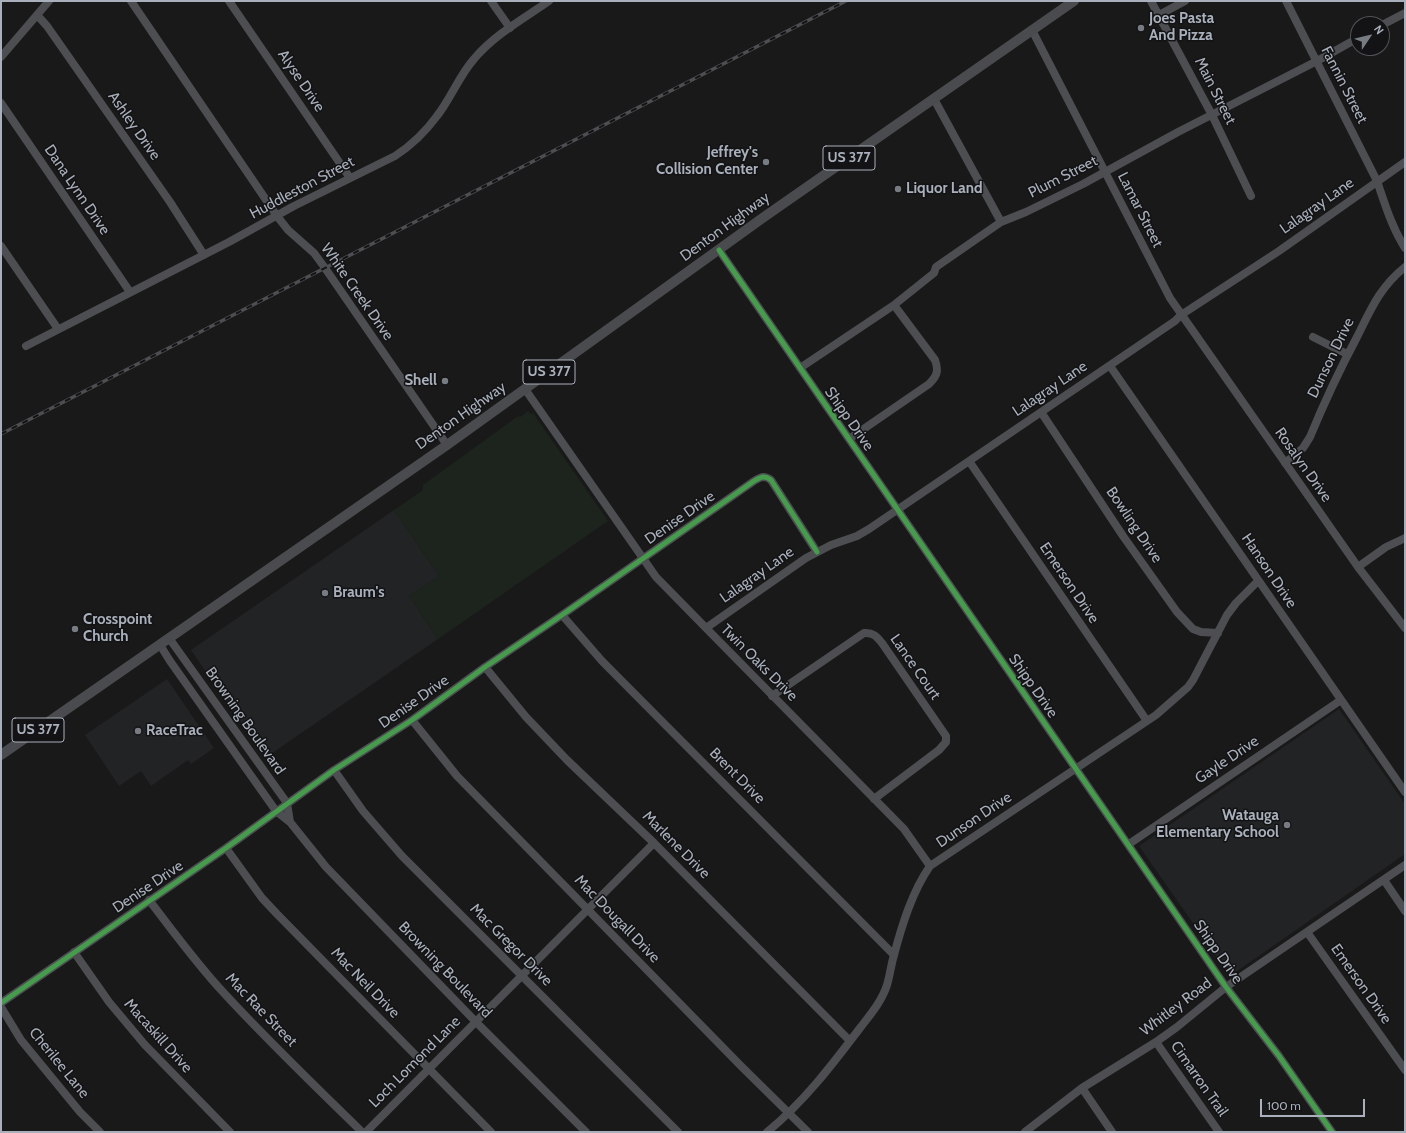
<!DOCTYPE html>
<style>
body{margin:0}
#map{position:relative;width:1406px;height:1133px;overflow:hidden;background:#191919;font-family:Cabin,sans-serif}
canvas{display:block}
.frame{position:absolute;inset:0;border:2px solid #a9b0bb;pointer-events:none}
.north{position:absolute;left:1350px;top:16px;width:40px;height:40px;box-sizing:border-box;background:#131315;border:1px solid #4f5257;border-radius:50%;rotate:55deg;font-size:11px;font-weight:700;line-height:16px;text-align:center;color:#a9b0bb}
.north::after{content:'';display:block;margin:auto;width:14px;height:18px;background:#777b82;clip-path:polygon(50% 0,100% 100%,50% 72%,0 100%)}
.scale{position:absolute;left:1260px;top:1099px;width:105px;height:18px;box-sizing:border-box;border:2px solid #a9b0bb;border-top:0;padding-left:5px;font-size:12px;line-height:14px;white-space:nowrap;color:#a9b0bb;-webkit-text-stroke:3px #131315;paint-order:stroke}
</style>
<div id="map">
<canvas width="1406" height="1133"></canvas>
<div class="frame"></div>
<div class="north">N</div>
<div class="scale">100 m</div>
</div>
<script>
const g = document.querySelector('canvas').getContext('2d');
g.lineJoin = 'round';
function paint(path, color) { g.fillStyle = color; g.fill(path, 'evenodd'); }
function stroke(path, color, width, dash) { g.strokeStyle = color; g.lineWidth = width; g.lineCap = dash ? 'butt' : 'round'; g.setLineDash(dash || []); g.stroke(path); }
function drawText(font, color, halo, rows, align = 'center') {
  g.font = font + ' Cabin,sans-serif'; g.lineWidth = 3; g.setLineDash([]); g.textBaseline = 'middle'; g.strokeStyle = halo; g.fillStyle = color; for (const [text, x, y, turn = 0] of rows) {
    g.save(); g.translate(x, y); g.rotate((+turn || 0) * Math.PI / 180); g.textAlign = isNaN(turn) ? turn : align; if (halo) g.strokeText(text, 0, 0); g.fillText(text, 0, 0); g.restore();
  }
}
paint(new Path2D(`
 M 394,510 L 439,576 L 409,596 L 438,639 L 265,758 L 191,650 Z
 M 167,679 L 214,748 L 191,764 L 188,760 L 151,786 L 141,771 L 119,786 L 85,735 Z
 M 1339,709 L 1405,804 L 1405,854 L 1230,976 L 1139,846 Z`), '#222325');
paint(new Path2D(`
 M 528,411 L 531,414 L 533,413 L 608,521 L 438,639 L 409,596 L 439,576 L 394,510 L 423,490 L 423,485 L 518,416 L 520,417 Z`), '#1c241d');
stroke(new Path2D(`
 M 131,1 L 277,216 L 288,230 L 314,253 L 325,268 L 447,445
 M 229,1 L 350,178
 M 491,1 L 510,28
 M 1151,1 L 1212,115 L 1251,196
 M 1286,1 L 1377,181 C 1385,204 1392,228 1405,248
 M 37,15 L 47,26 L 170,202 L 204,255
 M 1159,15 L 1185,1
 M 1382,25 L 1405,13
 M 1032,30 L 1170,298 L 1358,567 L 1405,628
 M 1,57 L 49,1
 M 934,99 L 1001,222
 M 1,103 L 130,292
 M 1,246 L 58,329
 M 719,250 L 1226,987 L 1279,1056 L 1332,1132
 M 1313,337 L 1347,354
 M 26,346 L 229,242 L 294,206 L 395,156 C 412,145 426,131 437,116 C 451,98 459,76 474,59 C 494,35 523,19 549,1
 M 1110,366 L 1405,792
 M 800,368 L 894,305 L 934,273 L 936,267 L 1001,222 L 1026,212 L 1083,184 L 1178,132 L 1317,61 L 1358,38
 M 525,389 L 656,577 L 706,628 L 904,829 L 930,866
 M 1041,412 L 1123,536 L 1177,612 L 1193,629 L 1201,632 L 1218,633
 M 849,439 L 929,384 C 937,376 939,371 935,360 L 894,305
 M 969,461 L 1147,721
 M 1285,463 L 1303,448 L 1310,437 C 1324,403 1340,369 1357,337 C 1371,309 1380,287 1405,267
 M 1358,567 L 1386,547 L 1405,538
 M 562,615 L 602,661 L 894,955
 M 706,628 L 806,558 L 831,545 L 857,536 L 869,529 L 1175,321 L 1181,315 L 1279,251 L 1405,162
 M 169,638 L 287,803 L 290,822
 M 160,645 L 170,661 L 276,811 L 290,822 L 326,867 L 476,1022 L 586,1132
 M 485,667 L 526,717 L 567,760 L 654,843 L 850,1041
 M 772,696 L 864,633 C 873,632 877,637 882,643 L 946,736 L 946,742 L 939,750 L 874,799
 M 412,720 L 457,776 L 741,1066 L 808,1132
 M 334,770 L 363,811 L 402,856 L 678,1132
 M 1129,844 L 1341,700
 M 226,848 L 262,898 L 277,914 L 491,1132
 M 1384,880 L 1405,911
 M 149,900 C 173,931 196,963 223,992 C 267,1040 315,1086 362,1132
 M 1307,932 L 1405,1070
 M 74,952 L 109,1002 L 145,1045 L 230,1132
 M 1,1003 L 226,848 L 334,770 L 412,720 L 485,667 L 562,615 L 754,481 C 761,477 764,475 771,480 L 817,552
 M 1,1007 L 21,1040 L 80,1112 L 100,1132
 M 1156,1042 L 1219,1132
 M 1082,1088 L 1112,1132
 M 366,1132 L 654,843
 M 767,1132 C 803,1103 832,1065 860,1028 C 870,1015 882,1001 887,985 C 890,975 891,965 894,955 C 902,925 912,892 930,866 L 1156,715 L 1188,687 L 1193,680 L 1227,615 L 1236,603 L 1258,581
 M 1025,1132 L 1082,1088 L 1156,1042 L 1177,1027 L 1226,987 L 1405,865`), '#4c4e52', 8);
stroke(new Path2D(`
 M 1,755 L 447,445 L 764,217 L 1074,1`), '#4a4b4e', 10);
const rail = new Path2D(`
 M 1,434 L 846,1`);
stroke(rail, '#4d4e51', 3.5);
stroke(rail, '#131315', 2, [6]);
stroke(new Path2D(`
 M 719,250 L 1226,987 L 1279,1056 L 1332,1132
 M 1,1003 L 226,848 L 334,770 L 412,720 L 485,667 L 562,615 L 754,481 C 761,477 764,475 771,480 L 817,552`), '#469c4c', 5);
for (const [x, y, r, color] of [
 [1141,28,4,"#777b82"],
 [766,162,4,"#777b82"],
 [898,189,4,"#777b82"],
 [445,381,4,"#777b82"],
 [325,593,4,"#777b82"],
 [75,629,4,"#777b82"],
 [138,731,4,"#777b82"],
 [1287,825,4,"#777b82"]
]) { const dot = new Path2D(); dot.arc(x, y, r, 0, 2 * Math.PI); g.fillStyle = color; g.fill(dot); stroke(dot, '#131315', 1.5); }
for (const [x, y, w] of [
 [849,158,52],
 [549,372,52],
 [38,730,52]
]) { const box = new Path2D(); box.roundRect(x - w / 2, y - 12, w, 24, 3); g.fillStyle = '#131315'; g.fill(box); stroke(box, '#a9b0bb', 1); }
drawText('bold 14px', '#a9b0bb', null, [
 ["US 377",849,158],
 ["US 377",549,372],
 ["US 377",38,730]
]);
drawText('bold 15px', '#a9b0bb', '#131315', [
 ["Joes Pasta",1149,19],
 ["And Pizza",1149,36],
 ["Jeffrey's",758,153,"right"],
 ["Collision Center",758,170,"right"],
 ["Liquor Land",906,189],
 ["Shell",437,381,"right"],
 ["Braum's",333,593],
 ["Crosspoint",83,620],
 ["Church",83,637],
 ["RaceTrac",146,731],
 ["Watauga",1279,816,"right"],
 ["Elementary School",1279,833,"right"]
], 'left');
drawText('15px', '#a9b0bb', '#131315', [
 ["Alyse Drive",301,81,56],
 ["Fannin Street",1344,85,63],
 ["Main Street",1215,91,63],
 ["Ashley Drive",134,126,55],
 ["Plum Street",1063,177,-27],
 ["Huddleston Street",302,188,-28],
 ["Dana Lynn Drive",77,190,56],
 ["Lalagray Lane",1317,206,-35],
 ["Lamar Street",1140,210,63],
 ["Denton Highway",725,227,-36],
 ["White Creek Drive",357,292,55],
 ["Dunson Drive",1331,358,-64],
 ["Lalagray Lane",1050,389,-34],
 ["Denton Highway",461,416,-35],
 ["Shipp Drive",849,419,55],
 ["Rosalyn Drive",1303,465,55],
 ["Denise Drive",680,518,-35],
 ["Bowling Drive",1134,525,56],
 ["Hanson Drive",1269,571,56],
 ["Lalagray Lane",757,575,-35],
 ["Emerson Drive",1069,583,56],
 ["Twin Oaks Drive",759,663,45],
 ["Lance Court",915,667,55],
 ["Shipp Drive",1033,686,55],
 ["Denise Drive",414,702,-35],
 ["Browning Boulevard",245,721,55],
 ["Gayle Drive",1227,760,-34],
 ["Brent Drive",737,776,45],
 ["Dunson Drive",974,820,-34],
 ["Marlene Drive",676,845,45],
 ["Denise Drive",148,887,-34],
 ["Mac Dougall Drive",617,919,46],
 ["Mac Gregor Drive",511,945,45],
 ["Shipp Drive",1218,952,55],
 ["Browning Boulevard",445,970,46],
 ["Mac Neil Drive",365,983,46],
 ["Emerson Drive",1361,984,55],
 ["Whitley Road",1176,1007,-37],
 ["Mac Rae Street",261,1010,46],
 ["Macaskill Drive",158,1036,48],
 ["Loch Lomond Lane",415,1062,-45],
 ["Cherilee Lane",59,1063,51],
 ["Cimarron Trail",1199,1079,55]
]);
</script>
